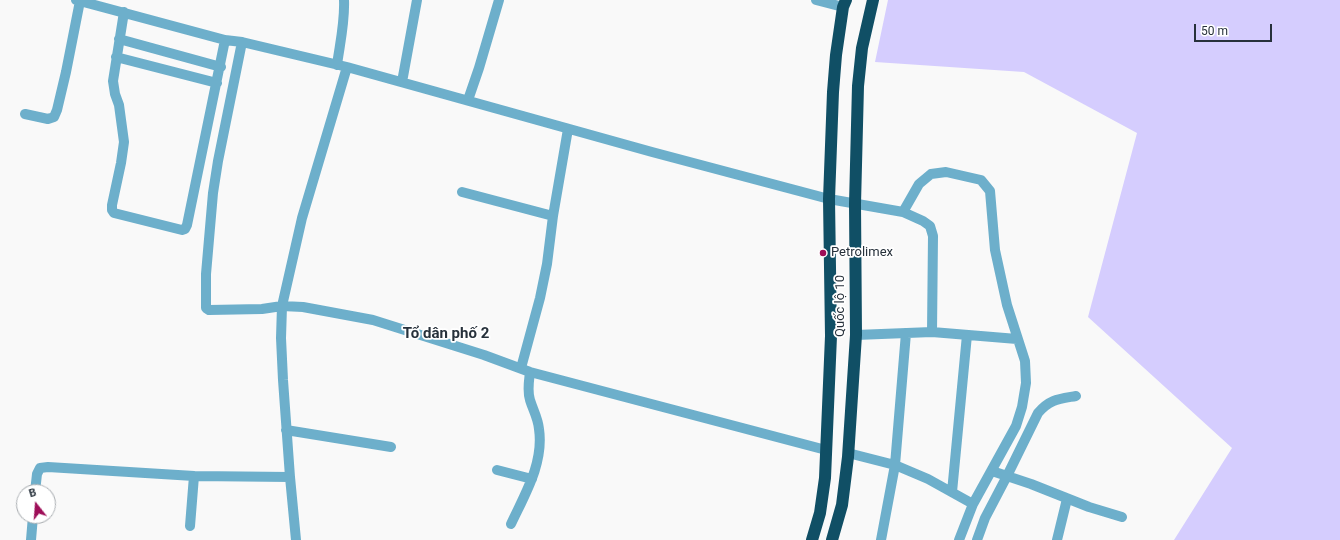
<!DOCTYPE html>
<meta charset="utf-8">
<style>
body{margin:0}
#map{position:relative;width:1340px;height:540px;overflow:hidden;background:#f9f9f9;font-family:Roboto,sans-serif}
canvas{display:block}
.north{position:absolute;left:16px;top:484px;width:40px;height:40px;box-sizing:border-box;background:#fff;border:1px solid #a9adb1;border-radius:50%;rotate:343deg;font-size:11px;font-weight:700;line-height:16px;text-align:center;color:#27313b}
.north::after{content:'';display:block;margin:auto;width:14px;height:18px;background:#9e0e58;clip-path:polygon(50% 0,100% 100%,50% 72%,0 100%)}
.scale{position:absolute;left:1194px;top:24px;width:78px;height:18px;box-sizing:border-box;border:2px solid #27313b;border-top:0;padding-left:5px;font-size:12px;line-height:14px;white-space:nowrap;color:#27313b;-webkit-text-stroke:3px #fff;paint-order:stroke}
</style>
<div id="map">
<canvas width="1340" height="540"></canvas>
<div class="north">B</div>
<div class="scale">50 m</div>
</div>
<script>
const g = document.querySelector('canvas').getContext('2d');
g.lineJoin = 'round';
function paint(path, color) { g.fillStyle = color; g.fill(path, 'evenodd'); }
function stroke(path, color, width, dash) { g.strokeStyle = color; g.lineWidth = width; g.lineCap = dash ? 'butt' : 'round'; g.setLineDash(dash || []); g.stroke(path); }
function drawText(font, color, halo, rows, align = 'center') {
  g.font = font + ' Roboto,sans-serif'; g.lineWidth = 3.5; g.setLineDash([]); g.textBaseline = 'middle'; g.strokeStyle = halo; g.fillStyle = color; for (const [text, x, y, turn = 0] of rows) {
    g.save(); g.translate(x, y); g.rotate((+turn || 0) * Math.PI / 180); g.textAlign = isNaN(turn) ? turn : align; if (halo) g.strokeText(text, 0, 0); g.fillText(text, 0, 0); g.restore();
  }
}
paint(new Path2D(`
 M 888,0 L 1340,0 L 1340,540 L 1174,540 L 1232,448 L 1088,317 L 1137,133 L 1024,72 L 875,62 Z`), '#d5cdfe');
stroke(new Path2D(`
 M 76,0 L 225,40 L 242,42 L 347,67 L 652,152 L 829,199 L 903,212 L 923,221 L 930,226 L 933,236 L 932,332
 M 816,0 L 843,7
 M 124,12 L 113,81 L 115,94 L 119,105 L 124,142 L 121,163 L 112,205 L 112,210 L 114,213 L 182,230 L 185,229 L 187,225 L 225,40
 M 119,39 L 221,67
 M 242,42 L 218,161 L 213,193 L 206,274 L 206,308 L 209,310 L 262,309 L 282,306 L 303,307 L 373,320 L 484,355 L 530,372 L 826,450
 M 116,57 L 217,83
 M 337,65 C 340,43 345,22 344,0
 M 402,82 L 417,0
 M 468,100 L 479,68 L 499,0
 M 25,114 L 48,119 L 54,117 L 57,110 L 66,72 L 80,1
 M 462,192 L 553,216
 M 903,212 L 919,184 L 931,174 L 946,172 L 981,180 L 990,191 L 995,250 L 1007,305 L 1025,361 L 1026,383 L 1022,407 L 1016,426 L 973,504 L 959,540
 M 856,335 L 932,332 L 1017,339
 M 521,368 L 540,298 L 547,264 L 553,216 L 568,129
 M 286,430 L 391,447
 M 848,453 L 895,465 L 928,479 L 973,504
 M 497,470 L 532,479
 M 992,471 L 1031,484 L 1089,507 L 1122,517
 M 35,492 L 37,474 L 40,468 L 48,467 L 194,476 L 290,477
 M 952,492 L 967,335
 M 511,524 C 525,494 544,463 539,429 C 538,418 533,410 530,400 C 527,391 529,381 530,372
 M 190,526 L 194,476
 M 31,540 L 33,516
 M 296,540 L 290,477 L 283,380 L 281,338 L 282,306 L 302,218 L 347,67
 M 881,540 L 895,465 L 906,333
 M 977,540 L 985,518 L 1007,476 L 1038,413 C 1050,399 1059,399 1076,396
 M 1057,540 L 1067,499`), '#6dafcb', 10);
stroke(new Path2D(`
 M 812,540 L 820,513 L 825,478 L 831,336 L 829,199 L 833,92 L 836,55 L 843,7 L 846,0
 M 832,540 L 842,505 L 848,457 L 856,335 L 855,204 L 858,86 L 862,48 L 873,0`), '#104f65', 12);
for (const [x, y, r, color] of [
 [823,253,4,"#9e0e58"]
]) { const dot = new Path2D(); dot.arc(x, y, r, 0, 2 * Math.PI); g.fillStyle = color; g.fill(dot); stroke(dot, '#fff', 1.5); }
drawText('13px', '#27313b', '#fff', [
 ["Petrolimex",831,253]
], 'left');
drawText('13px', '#27313b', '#fff', [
 ["Quốc lộ 10",841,306,-90]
]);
drawText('bold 15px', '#27313b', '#fff', [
 ["Tổ dân phố 2",446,334]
]);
</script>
